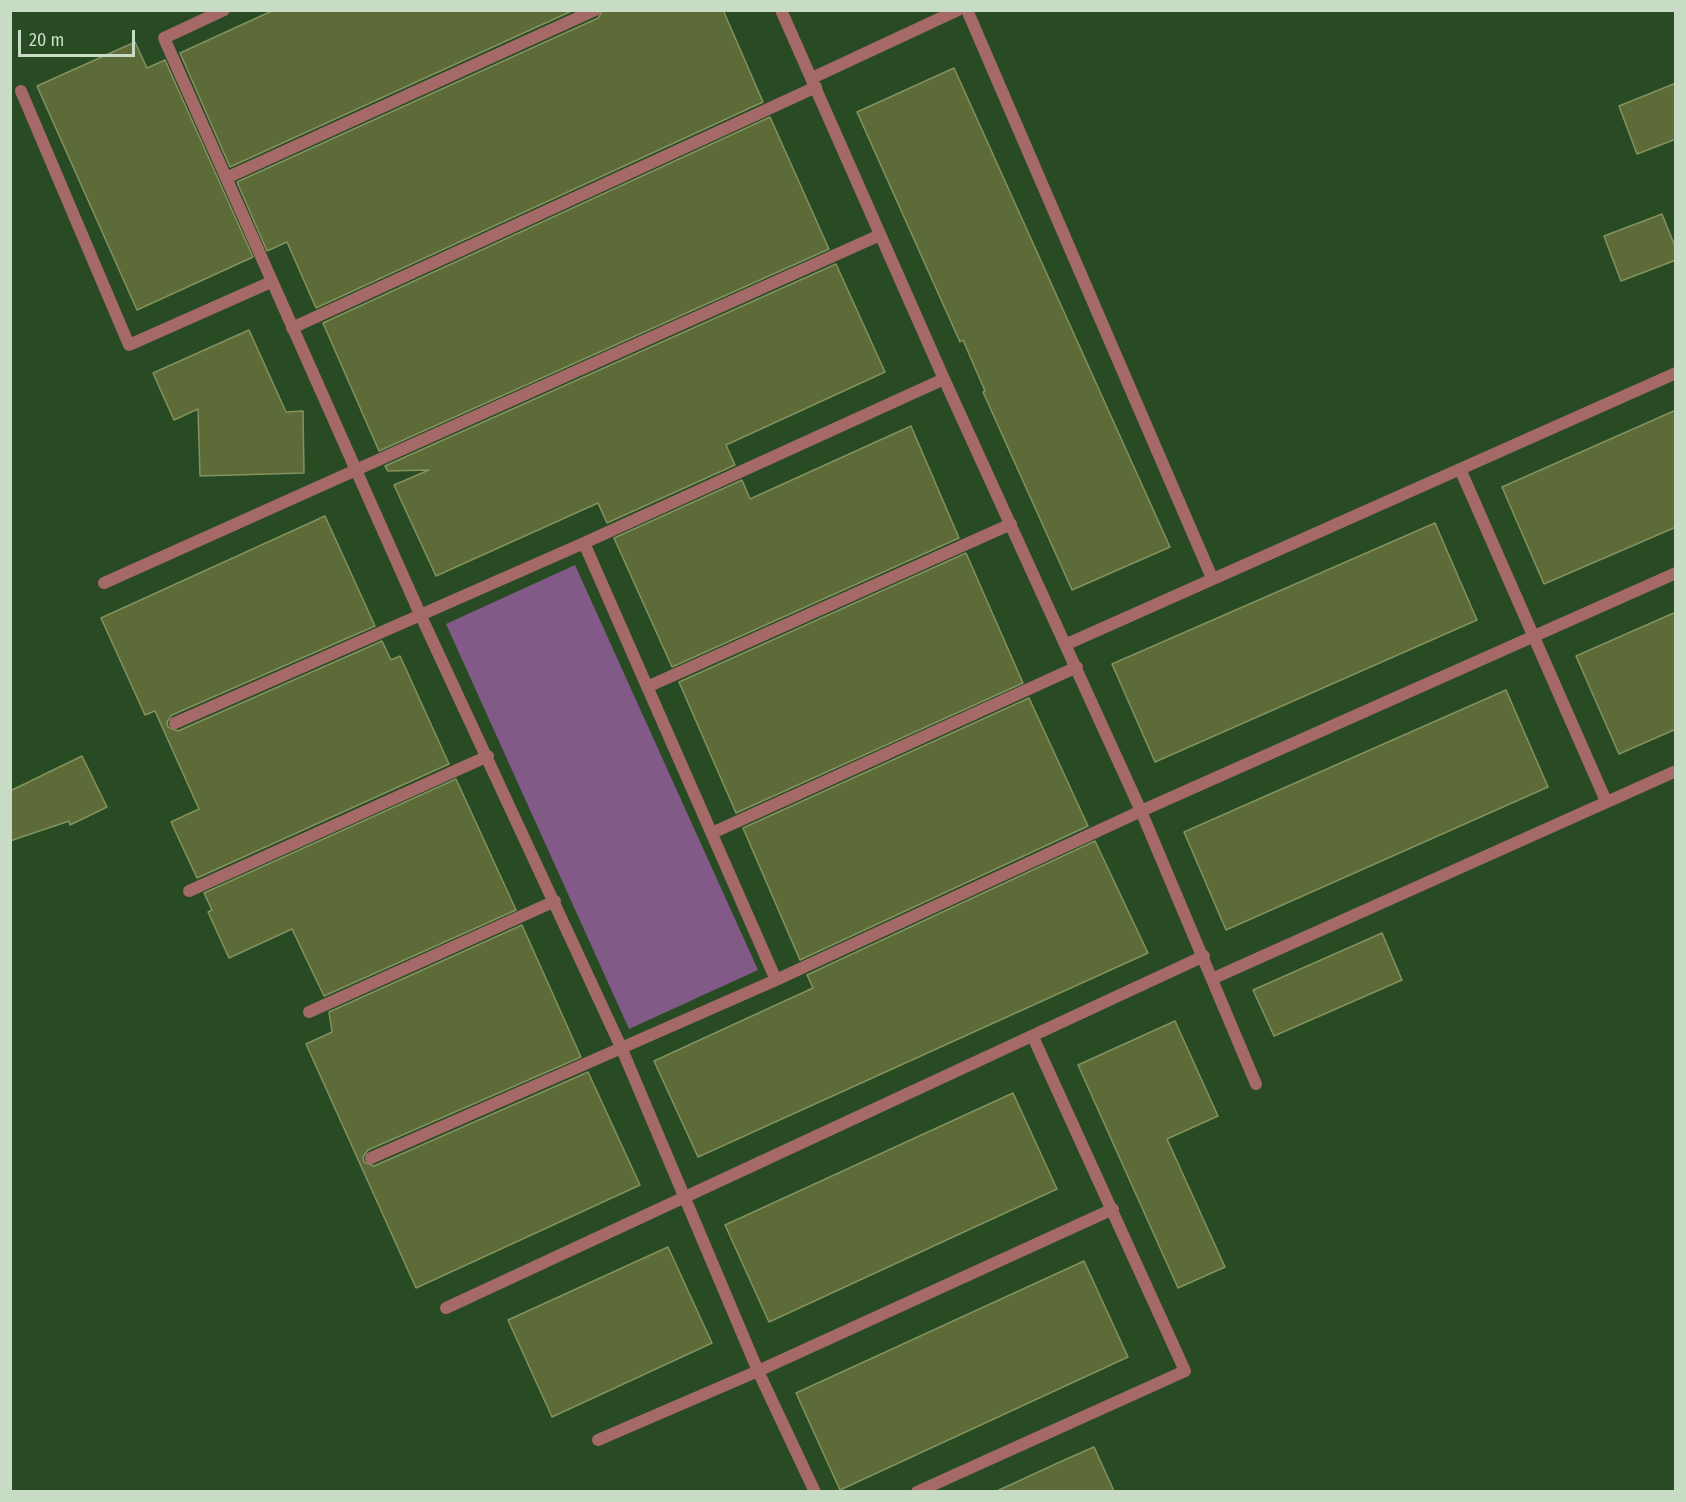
<!DOCTYPE html>
<style>
body{margin:0}
#map{position:relative;width:1686px;height:1502px;overflow:hidden;background:#284b24;font-family:"Fira Sans Condensed",sans-serif}
canvas{display:block}
.frame{position:absolute;inset:0;border:12px solid #c8dcc5;pointer-events:none}
.scale{position:absolute;left:18px;top:30px;width:117px;height:27px;box-sizing:border-box;border:3px solid #c8dcc5;border-top:0;padding-left:8px;font-size:18px;line-height:21px;white-space:nowrap;color:#c8dcc5;-webkit-text-stroke:4px #284b24;paint-order:stroke}
</style>
<div id="map">
<canvas width="1686" height="1502"></canvas>
<div class="frame"></div>
<div class="scale">20 m</div>
</div>
<script>
const g = document.querySelector('canvas').getContext('2d');
g.lineJoin = 'round';
function paint(path, color) { g.fillStyle = color; g.fill(path, 'evenodd'); }
function stroke(path, color, width, dash) { g.strokeStyle = color; g.lineWidth = width; g.lineCap = dash ? 'butt' : 'round'; g.setLineDash(dash || []); g.stroke(path); }
paint(new Path2D(`
 M 575,565 L 758,970 L 629,1029 L 446,624 Z`), '#815a88');
const building = new Path2D(`
 M 274,10 L 574,10 L 230,167 L 180,53 Z
 M 603,10 L 723,10 L 763,102 L 316,308 L 287,242 L 267,251 L 237,182 L 598,18 Z
 M 135,42 L 147,68 L 165,60 L 253,257 L 137,310 L 37,86 Z
 M 954,68 L 1170,547 L 1072,590 L 983,392 L 985,391 L 963,340 L 960,342 L 857,112 Z
 M 1676,83 L 1676,139 L 1637,154 L 1619,106 Z
 M 770,117 L 829,249 L 379,451 L 323,323 Z
 M 1662,214 L 1676,249 L 1676,260 L 1621,281 L 1604,236 Z
 M 836,264 L 885,372 L 726,445 L 735,465 L 607,523 L 598,503 L 436,576 L 394,485 L 429,470 L 388,471 L 385,466 Z
 M 249,330 L 286,412 L 303,411 L 304,473 L 200,476 L 198,409 L 174,420 L 153,373 Z
 M 1676,410 L 1676,527 L 1544,584 L 1502,487 Z
 M 911,426 L 959,538 L 672,667 L 614,538 L 742,480 L 750,499 Z
 M 325,516 L 375,626 L 172,715 L 167,722 L 168,727 L 178,731 L 382,641 L 391,660 L 400,656 L 449,764 L 197,878 L 171,822 L 199,809 L 155,711 L 145,715 L 101,618 Z
 M 1435,523 L 1477,620 L 1155,762 L 1112,664 Z
 M 966,553 L 1023,683 L 736,813 L 679,682 Z
 M 1676,612 L 1676,729 L 1619,754 L 1576,656 Z
 M 1506,690 L 1548,787 L 1226,930 L 1184,832 Z
 M 1029,698 L 1088,826 L 800,960 L 743,828 Z
 M 82,756 L 107,807 L 70,825 L 69,821 L 10,841 L 10,791 Z
 M 456,779 L 516,910 L 324,996 L 292,929 L 229,958 L 208,912 L 212,910 L 204,893 Z
 M 1095,841 L 1148,953 L 698,1157 L 654,1061 L 813,988 L 807,975 Z
 M 522,925 L 581,1057 L 368,1150 L 363,1157 L 364,1162 L 374,1166 L 588,1072 L 640,1185 L 416,1288 L 306,1044 L 332,1032 L 329,1012 Z
 M 1382,933 L 1402,980 L 1274,1036 L 1253,990 Z
 M 1175,1021 L 1218,1116 L 1167,1139 L 1225,1267 L 1178,1288 L 1078,1065 Z
 M 1013,1093 L 1057,1189 L 769,1322 L 725,1225 Z
 M 668,1247 L 712,1343 L 552,1417 L 508,1320 Z
 M 1084,1261 L 1128,1357 L 840,1490 L 796,1393 Z
 M 1094,1447 L 1114,1491 L 997,1491 L 1062,1461 Z`);
paint(building, '#5d6b38');
stroke(building, '#83925e', 1.5);
stroke(new Path2D(`
 M 224,10 L 164,38 L 420,614 L 621,1047 L 758,1371 L 815,1492
 M 781,10 L 944,379 L 1141,811 L 1256,1084
 M 967,10 L 1212,578
 M 812,78 L 958,10
 M 21,91 L 129,345 L 271,282
 M 226,178 L 595,10
 M 292,328 L 816,87
 M 1460,469 L 1606,801
 M 584,543 L 776,980
 M 104,583 L 880,235
 M 1067,644 L 1676,373
 M 647,687 L 1011,524
 M 175,723 L 584,543 L 944,379
 M 712,833 L 1077,667
 M 189,891 L 488,756
 M 1214,978 L 1676,771
 M 309,1012 L 555,901
 M 371,1158 L 776,980 L 1141,811 L 1676,573
 M 446,1308 L 1204,956
 M 598,1440 L 758,1371 L 1113,1209
 M 917,1492 L 1185,1371 L 1033,1037`), '#a56967', 12);
</script>
